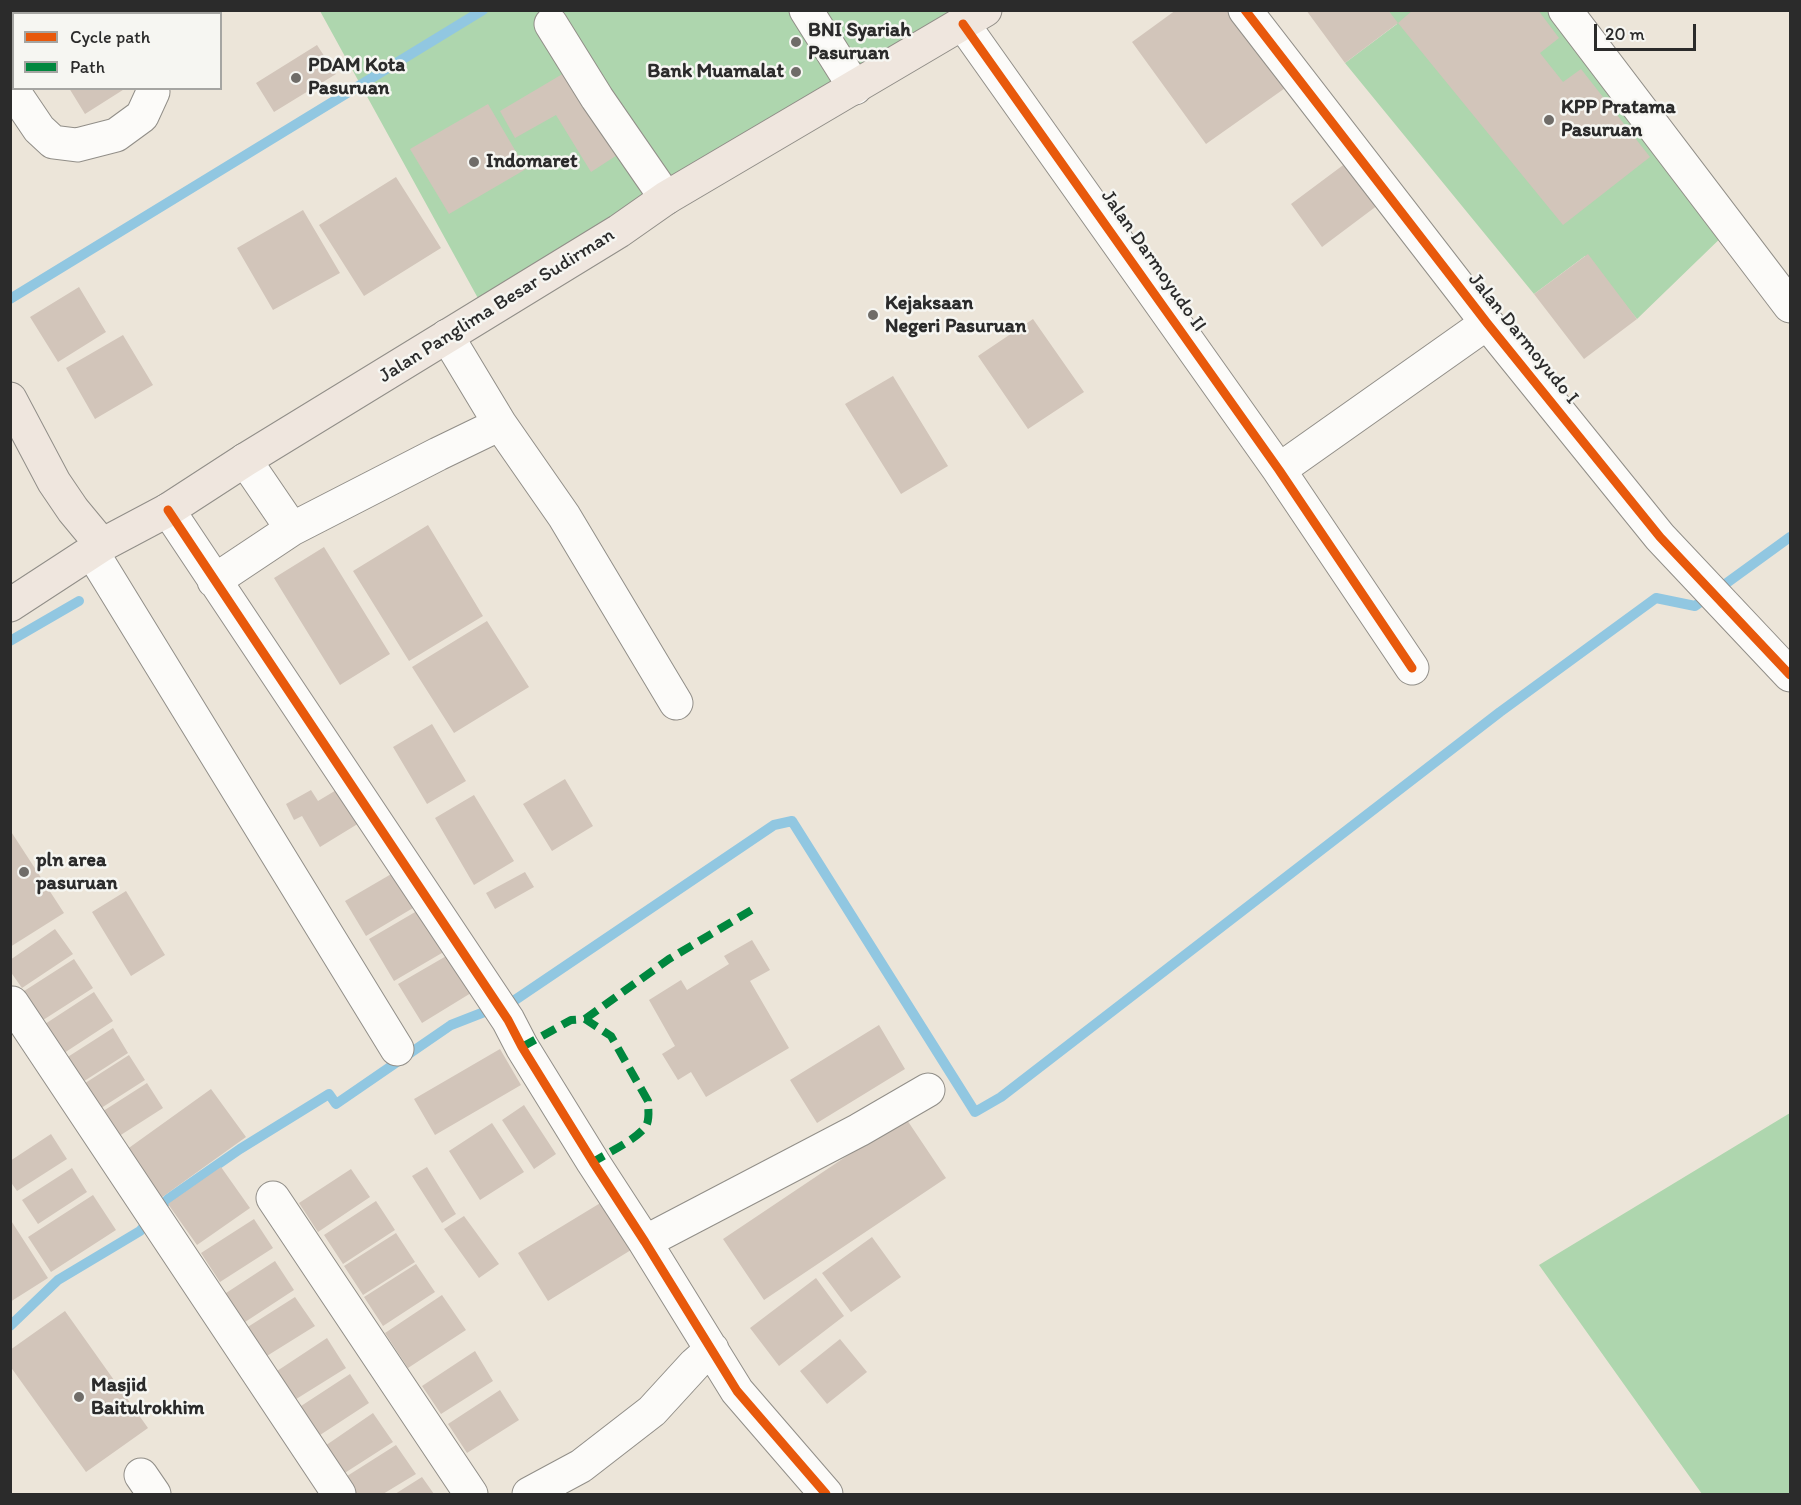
<!DOCTYPE html>
<style>
body{margin:0}
#map{position:relative;width:1801px;height:1505px;overflow:hidden;background:#ece5d9;font-family:Itim,sans-serif}
canvas{display:block}
.frame{position:absolute;inset:0;border:12px solid #2b2b2b;pointer-events:none}
.legend{position:absolute;left:12px;top:12px;width:210px;height:78px;box-sizing:border-box;background:#f6f6f2;border:2px solid #a5a5a2;margin:0;padding:8px 10px;list-style:none;font-size:18px;color:#2b2b2b}
.legend li{display:flex;align-items:center;gap:12px;height:30px}
.legend b{width:30px;border:2px solid #a5a5a2}
.scale{position:absolute;left:1594px;top:24px;width:102px;height:27px;box-sizing:border-box;border:3px solid #2b2b2b;border-top:0;padding-left:8px;font-size:18px;line-height:21px;white-space:nowrap;color:#2b2b2b;-webkit-text-stroke:4px #f6f6f2;paint-order:stroke}
</style>
<div id="map">
<canvas width="1801" height="1505"></canvas>
<div class="frame"></div>
<ul class="legend">
<li><b style="height:8px;background:#e8590c"></b>Cycle path</li>
<li><b style="height:8px;background:#00873e"></b>Path</li>
</ul>
<div class="scale">20 m</div>
</div>
<script>
const g = document.querySelector('canvas').getContext('2d');
g.lineJoin = 'round';
function paint(path, color) { g.fillStyle = color; g.fill(path, 'evenodd'); }
function stroke(path, color, width, dash) { g.strokeStyle = color; g.lineWidth = width; g.lineCap = dash ? 'butt' : 'round'; g.setLineDash(dash || []); g.stroke(path); }
function drawText(font, color, halo, rows, align = 'center') {
  g.font = font + ' Itim,sans-serif'; g.lineWidth = 5; g.setLineDash([]); g.textBaseline = 'middle'; g.strokeStyle = halo; g.fillStyle = color; for (const [text, x, y, turn = 0] of rows) {
    g.save(); g.translate(x, y); g.rotate((+turn || 0) * Math.PI / 180); g.textAlign = isNaN(turn) ? turn : align; if (halo) g.strokeText(text, 0, 0); g.fillText(text, 0, 0); g.restore();
  }
}
paint(new Path2D(`
 M 320,11 L 979,11 L 485,311 Z
 M 1388,11 L 1563,11 L 1730,229 L 1637,319 L 1585,256 L 1534,294 L 1345,63 L 1397,24 Z
 M 1790,1113 L 1790,1494 L 1702,1494 L 1539,1265 Z`), '#aed6ae');
stroke(new Path2D(`
 M 10,299 L 483,10
 M 10,641 L 79,601
 M 10,1326 L 58,1280 L 140,1231 L 168,1199 L 240,1149 L 329,1094 L 336,1104 L 451,1025 L 515,1000 L 774,825 L 792,821 L 975,1112 L 1001,1097 L 1500,712 L 1656,598 L 1695,606 L 1790,537`), '#91c7e1', 10);
paint(new Path2D(`
 M 21,10 L 81,10 L 83,14 L 23,14 Z
 M 1176,10 L 1234,10 L 1288,86 L 1206,144 L 1132,42 Z
 M 1306,10 L 1388,10 L 1398,23 L 1345,63 Z
 M 1413,10 L 1538,10 L 1559,38 L 1540,53 L 1563,82 L 1581,69 L 1650,157 L 1563,225 L 1398,23 Z
 M 317,45 L 336,74 L 274,112 L 256,83 Z
 M 576,66 L 628,148 L 591,172 L 556,115 L 515,138 L 500,111 Z
 M 69,88 L 126,88 L 85,114 Z
 M 488,104 L 526,169 L 449,214 L 410,149 Z
 M 1350,160 L 1382,202 L 1322,247 L 1291,204 Z
 M 396,177 L 441,248 L 364,296 L 319,225 Z
 M 303,210 L 340,273 L 273,310 L 237,248 Z
 M 1588,254 L 1637,319 L 1584,359 L 1534,294 Z
 M 79,287 L 106,332 L 58,362 L 30,317 Z
 M 1033,319 L 1084,392 L 1028,429 L 978,356 Z
 M 123,335 L 153,385 L 95,419 L 66,368 Z
 M 893,376 L 948,466 L 901,494 L 845,404 Z
 M 428,525 L 483,616 L 409,661 L 353,571 Z
 M 324,547 L 390,654 L 340,685 L 274,578 Z
 M 487,621 L 529,687 L 454,733 L 412,667 Z
 M 432,724 L 466,781 L 427,804 L 393,747 Z
 M 565,779 L 593,826 L 552,851 L 523,804 Z
 M 348,783 L 369,817 L 320,847 L 302,816 L 294,820 L 286,804 L 311,790 L 318,801 Z
 M 474,795 L 514,861 L 474,885 L 435,818 Z
 M 10,830 L 64,913 L 10,947 Z
 M 525,872 L 534,887 L 495,909 L 486,893 Z
 M 393,873 L 413,908 L 366,936 L 345,901 Z
 M 126,891 L 165,955 L 131,976 L 92,912 Z
 M 422,908 L 447,950 L 394,981 L 369,939 Z
 M 55,929 L 73,954 L 22,988 L 10,971 L 10,960 Z
 M 752,940 L 770,970 L 750,981 L 789,1048 L 706,1097 L 691,1072 L 678,1080 L 662,1054 L 675,1046 L 649,1000 L 681,980 L 687,990 L 729,964 L 724,956 Z
 M 448,955 L 471,993 L 422,1023 L 398,984 Z
 M 74,959 L 93,988 L 40,1022 L 21,993 Z
 M 94,992 L 113,1021 L 61,1055 L 42,1026 Z
 M 879,1025 L 905,1069 L 817,1123 L 790,1080 Z
 M 113,1028 L 128,1053 L 78,1085 L 63,1060 Z
 M 500,1049 L 521,1085 L 435,1135 L 414,1099 Z
 M 129,1055 L 145,1080 L 95,1112 L 79,1087 Z
 M 147,1083 L 163,1108 L 113,1140 L 97,1115 Z
 M 211,1089 L 246,1137 L 161,1198 L 126,1150 Z
 M 524,1105 L 556,1154 L 534,1169 L 502,1120 Z
 M 905,1117 L 946,1178 L 764,1300 L 723,1239 Z
 M 492,1123 L 524,1172 L 480,1200 L 449,1151 Z
 M 51,1134 L 67,1159 L 17,1191 L 10,1181 L 10,1161 Z
 M 221,1167 L 250,1208 L 197,1245 L 168,1204 Z
 M 427,1167 L 456,1214 L 442,1223 L 412,1176 Z
 M 72,1168 L 87,1192 L 38,1224 L 22,1200 Z
 M 351,1169 L 370,1197 L 318,1232 L 299,1203 Z
 M 93,1195 L 116,1230 L 51,1272 L 28,1237 Z
 M 376,1201 L 395,1230 L 343,1264 L 324,1235 Z
 M 602,1202 L 631,1250 L 548,1301 L 518,1253 Z
 M 464,1216 L 499,1264 L 479,1278 L 444,1229 Z
 M 10,1219 L 48,1278 L 10,1302 Z
 M 254,1219 L 273,1248 L 220,1282 L 201,1253 Z
 M 396,1233 L 415,1262 L 363,1295 L 344,1266 Z
 M 872,1237 L 901,1277 L 851,1312 L 822,1273 Z
 M 275,1261 L 294,1290 L 242,1324 L 223,1295 Z
 M 416,1264 L 435,1292 L 383,1326 L 364,1297 Z
 M 816,1278 L 844,1316 L 779,1366 L 750,1328 Z
 M 442,1295 L 466,1330 L 408,1368 L 385,1333 Z
 M 295,1297 L 315,1326 L 262,1359 L 243,1330 Z
 M 65,1311 L 148,1428 L 86,1472 L 10,1366 L 10,1350 Z
 M 327,1338 L 346,1368 L 293,1401 L 274,1373 Z
 M 840,1339 L 867,1372 L 827,1404 L 800,1371 Z
 M 475,1351 L 493,1381 L 441,1414 L 422,1386 Z
 M 350,1374 L 369,1403 L 317,1437 L 298,1408 Z
 M 500,1390 L 519,1420 L 467,1453 L 448,1424 Z
 M 373,1413 L 393,1442 L 340,1476 L 322,1448 Z
 M 396,1445 L 416,1474 L 383,1494 L 355,1494 L 344,1478 Z
 M 422,1477 L 434,1494 L 395,1494 Z`), '#d2c5ba');
const minor = new Path2D(`
 M 105,10 L 107,14
 M 806,10 L 855,88
 M 1245,10 L 1487,323 L 1660,537 L 1790,675
 M 1565,10 L 1790,306
 M 551,24 L 597,98 L 666,198
 M 963,24 L 1279,470 L 1412,668
 M 10,93 L 14,92 L 39,129 L 53,142 L 77,145 L 116,135 L 142,116 L 153,92 L 152,88
 M 447,336 L 500,424
 M 245,460 L 292,529 L 438,454 L 500,424 L 564,516 L 676,703
 M 1279,470 L 1487,323
 M 168,510 L 508,1020 L 522,1047 L 593,1162 L 645,1242 L 737,1391 L 826,1494
 M 92,552 L 397,1049
 M 214,581 L 292,529
 M 12,1003 L 339,1494
 M 273,1198 L 471,1494
 M 645,1242 L 859,1130 L 928,1090
 M 141,1475 L 154,1494
 M 529,1494 L 581,1466 L 652,1411 L 695,1364 L 712,1349`);
const major = new Path2D(`
 M 10,399 L 54,482 L 73,510 L 102,545
 M 10,605 L 102,545 L 168,510 L 245,460 L 619,231 L 666,198 L 985,10`);
stroke(minor, '#918e88', 35);
stroke(major, '#918e88', 35);
stroke(minor, '#fcfbf9', 33);
stroke(major, '#efe6de', 33);
stroke(new Path2D(`
 M 585,1019 L 669,959 L 755,908
 M 522,1047 L 571,1020 L 585,1019 L 611,1036 L 648,1101 C 648,1109 650,1119 646,1126 C 636,1140 607,1153 593,1162`), '#00873e', 8, [15, 8]);
stroke(new Path2D(`
 M 1245,10 L 1487,323 L 1660,537 L 1790,675
 M 963,24 L 1279,470 L 1412,668
 M 168,510 L 508,1020 L 522,1047 L 593,1162 L 645,1242 L 737,1391 L 826,1494`), '#e8590c', 9);
for (const [x, y, r, color] of [
 [796,42,6,"#6f6c68"],
 [796,72,6,"#6f6c68"],
 [296,78,6,"#6f6c68"],
 [1549,120,6,"#6f6c68"],
 [474,162,6,"#6f6c68"],
 [873,315,6,"#6f6c68"],
 [24,872,6,"#6f6c68"],
 [79,1397,6,"#6f6c68"]
]) { const dot = new Path2D(); dot.arc(x, y, r, 0, 2 * Math.PI); g.fillStyle = color; g.fill(dot); stroke(dot, '#f6f6f2', 2); }
drawText('bold 20px', '#2b2b2b', '#f6f6f2', [
 ["BNI Syariah",808,31],
 ["Pasuruan",808,54],
 ["PDAM Kota",308,66],
 ["Pasuruan",308,89],
 ["Bank Muamalat",784,72,"right"],
 ["KPP Pratama",1561,108],
 ["Pasuruan",1561,131],
 ["Indomaret",486,162],
 ["Kejaksaan",885,304],
 ["Negeri Pasuruan",885,327],
 ["pln area",36,861],
 ["pasuruan",36,884],
 ["Masjid",91,1386],
 ["Baitulrokhim",91,1409]
], 'left');
drawText('20px', '#2b2b2b', '#f6f6f2', [
 ["Jalan Darmoyudo II",1153,261,55],
 ["Jalan Panglima Besar Sudirman",497,306,-32],
 ["Jalan Darmoyudo I",1523,339,51]
]);
</script>
